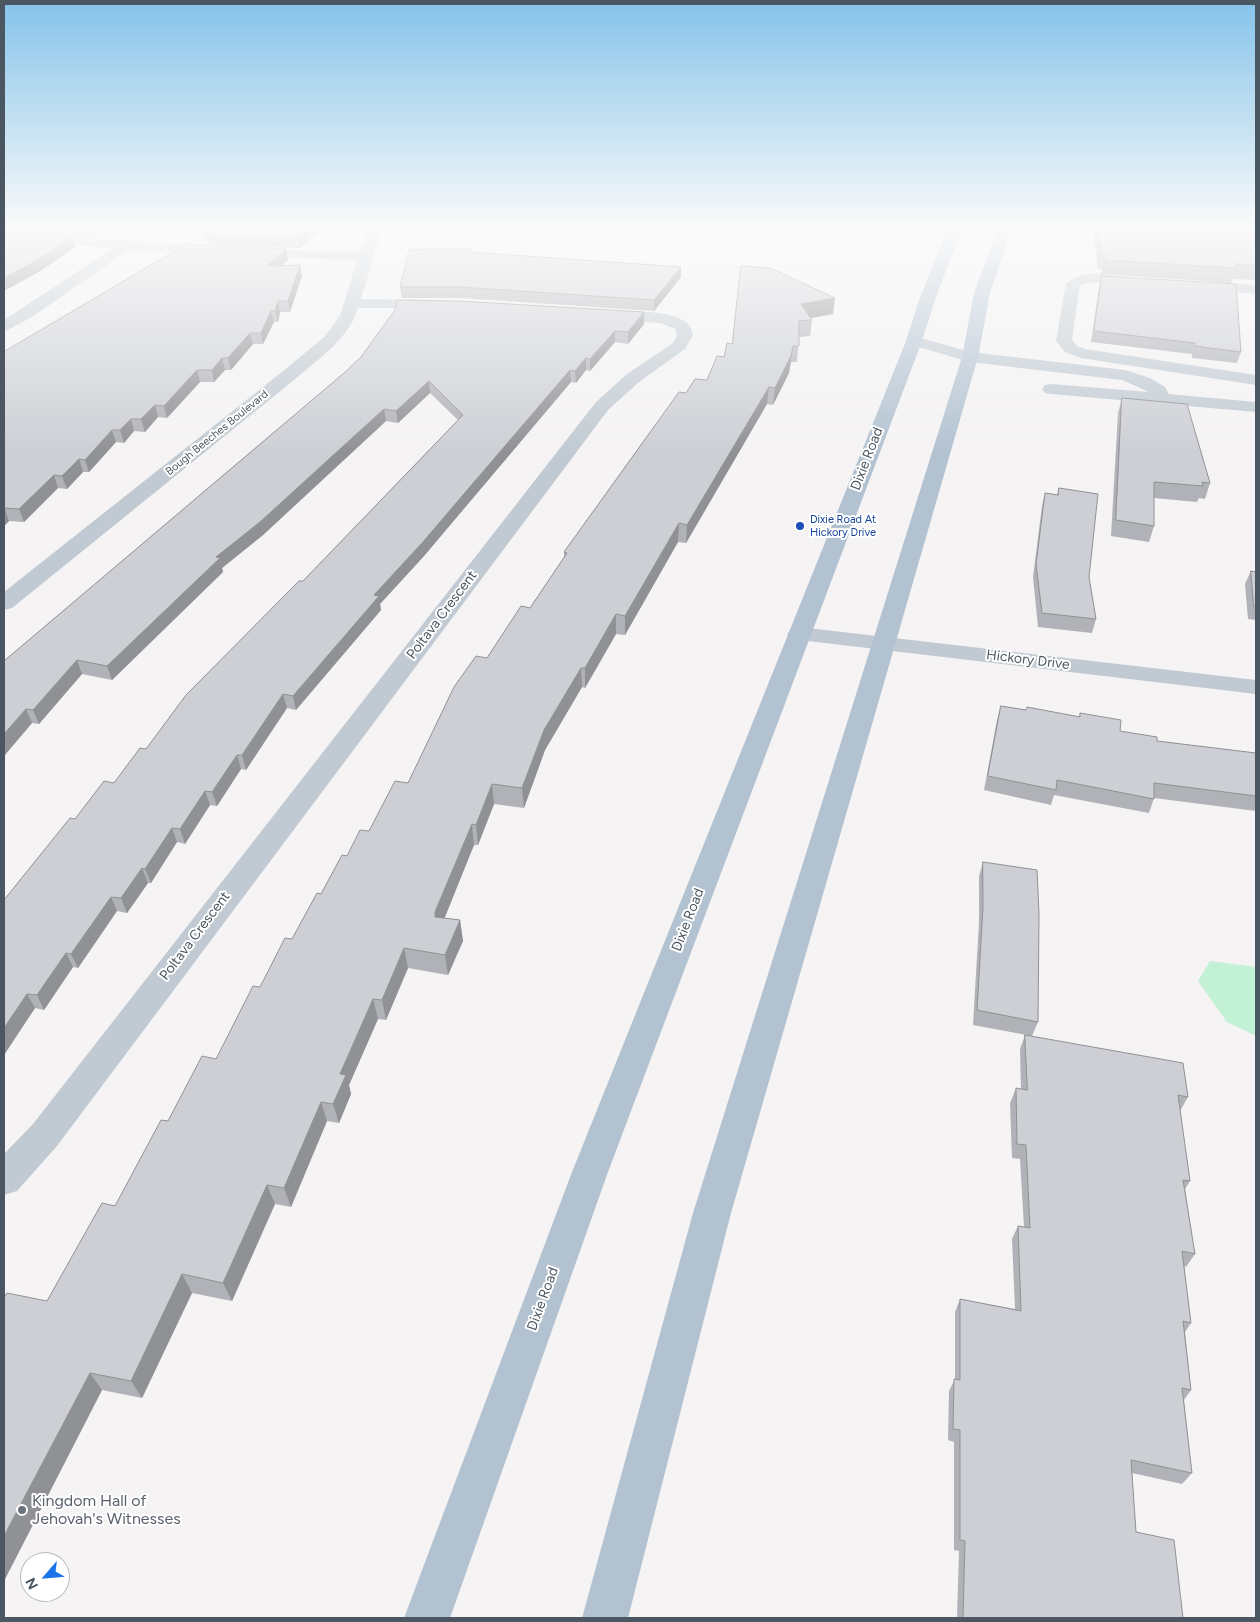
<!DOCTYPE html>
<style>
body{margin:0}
#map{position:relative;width:1260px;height:1622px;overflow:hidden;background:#f5f3f3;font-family:Figtree,sans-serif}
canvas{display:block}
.frame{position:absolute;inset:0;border:5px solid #4a5661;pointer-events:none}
.north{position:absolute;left:20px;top:1552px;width:50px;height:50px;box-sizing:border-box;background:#fff;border:1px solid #b7bbc0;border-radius:50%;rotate:243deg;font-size:14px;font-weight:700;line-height:20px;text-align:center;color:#4a5661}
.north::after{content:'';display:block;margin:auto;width:18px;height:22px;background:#1a73e8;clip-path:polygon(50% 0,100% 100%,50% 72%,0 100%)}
</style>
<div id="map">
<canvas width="1260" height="1622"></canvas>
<div class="frame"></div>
<div class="north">N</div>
</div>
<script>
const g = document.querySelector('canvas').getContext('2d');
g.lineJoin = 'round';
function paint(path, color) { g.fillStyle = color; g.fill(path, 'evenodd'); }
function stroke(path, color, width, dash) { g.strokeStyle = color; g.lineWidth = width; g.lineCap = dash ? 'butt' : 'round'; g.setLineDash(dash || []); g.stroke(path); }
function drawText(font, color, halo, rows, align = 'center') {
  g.font = font + ' Figtree,sans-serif'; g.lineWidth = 4; g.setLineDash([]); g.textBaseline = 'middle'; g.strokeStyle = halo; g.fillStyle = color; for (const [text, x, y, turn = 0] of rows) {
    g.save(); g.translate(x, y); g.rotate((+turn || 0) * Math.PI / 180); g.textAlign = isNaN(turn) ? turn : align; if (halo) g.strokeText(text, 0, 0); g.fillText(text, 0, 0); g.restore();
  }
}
paint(new Path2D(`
 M 1210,961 L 1256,967 L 1256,1036 L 1227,1022 L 1198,981 Z`), '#c3f1d5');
paint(new Path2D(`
 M 369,225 L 383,225 L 361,299 L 434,300 L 439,302 L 442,305 L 439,308 L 358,308 C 350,338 317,360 294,380 L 12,608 L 4,610 L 4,592 L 282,372 L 324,337 L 340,316 L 357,260 L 252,257 L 130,249 L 32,317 L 4,332 L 4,320 L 113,248 L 4,240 L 4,232 L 252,249 L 360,252 Z
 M 1096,273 L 1138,278 L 1143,279 L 1145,282 L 1143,285 L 1138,286 L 1096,282 L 1080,285 L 1072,340 L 1077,346 L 1085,349 L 1256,375 L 1256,385 L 1081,358 L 1065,352 L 1056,341 L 1066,283 L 1075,277 Z
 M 1199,282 L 1256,285 L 1256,294 L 1194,289 L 1192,286 L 1194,283 Z
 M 607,311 C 627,311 673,309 688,324 C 691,327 692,331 693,335 L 685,349 L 639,382 L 608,410 L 57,1146 L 17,1191 L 4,1195 L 4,1154 L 33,1124 L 596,402 L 627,374 L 673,343 L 677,335 L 675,329 L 660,323 L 601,319 L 599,316 L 601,313 Z
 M 914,336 L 971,352 L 1125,370 L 1150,378 L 1165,387 L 1169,394 L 1256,402 L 1256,412 L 1051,394 L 1045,393 L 1042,389 L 1045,385 L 1051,384 L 1149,392 L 1122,380 L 970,362 L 908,344 L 906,341 L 908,338 Z
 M 799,627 L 1256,680 L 1256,694 L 791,639 L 787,634 L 791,629 Z`), '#c1cad2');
paint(new Path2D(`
 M 949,225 L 963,225 L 935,300 L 922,341 L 608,1172 L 450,1618 L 404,1618 L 572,1172 L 906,341 L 919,300 Z
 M 999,225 L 1013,225 L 990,293 L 978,357 L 731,1213 L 628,1618 L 582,1618 L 693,1213 L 962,357 L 974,293 Z`), '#b3c2d1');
paint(new Path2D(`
 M 4,225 L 109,225 L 93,236 L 4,231 Z
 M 218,225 L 325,225 L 300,248 L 207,244 L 204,234 Z
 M 1092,225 L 1256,225 L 1256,280 L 1232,279 L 1231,283 L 1101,274 L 1102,269 L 1098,269 Z
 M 471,252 L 681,267 L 681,277 L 654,311 L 460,298 L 402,298 L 400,287 Z
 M 288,260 L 281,266 L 300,265 L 302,276 L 290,312 L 280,312 L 278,322 L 274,322 L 263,344 L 253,344 L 231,370 L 225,370 L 214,382 L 200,382 L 167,418 L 158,417 L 145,432 L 134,431 L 124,443 L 116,442 L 89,472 L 83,472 L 67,489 L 58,488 L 24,522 L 9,521 L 4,526 L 4,352 Z
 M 741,266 L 833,314 L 810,318 L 812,320 L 810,336 L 799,337 L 797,362 L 791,362 L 789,373 L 773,405 L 767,404 L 686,543 L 678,542 L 625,635 L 616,634 L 585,688 L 582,687 L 545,750 L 524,808 L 494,804 L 478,845 L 474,845 L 444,918 L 460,920 L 463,941 L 448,975 L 408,968 L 386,1020 L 378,1019 L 349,1085 L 351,1094 L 339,1123 L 327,1121 L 291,1207 L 275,1204 L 232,1301 L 192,1293 L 142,1398 L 102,1390 L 4,1581 L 47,1301 L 115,1206 L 168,1121 L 216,1059 L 260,987 L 292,939 L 347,856 L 369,831 L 408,783 L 487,658 L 530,608 L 564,558 L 564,552 L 686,393 L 707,380 L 724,357 L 732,344 Z
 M 1102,276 L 1241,352 L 1237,363 L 1192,358 L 1192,354 L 1091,342 L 1099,287 Z
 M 644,324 L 628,344 L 615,342 L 590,371 L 586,370 L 576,383 L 571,382 L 424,556 L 380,604 L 381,610 L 296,710 L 287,708 L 246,770 L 241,769 L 217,806 L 210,805 L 185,844 L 177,842 L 151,883 L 148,883 L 127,913 L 117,911 L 78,968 L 73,967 L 44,1010 L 35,1008 L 4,1055 L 75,819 L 114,783 L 303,581 L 458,420 L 430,393 L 398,423 L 386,421 L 263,535 L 222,568 L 223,572 L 112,680 L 82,674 L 39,724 L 32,723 L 4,756 L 4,661 L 344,373 Z
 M 1122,398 L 1210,483 L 1205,499 L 1199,498 L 1197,502 L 1154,498 L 1154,526 L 1149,542 L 1111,536 L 1118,413 Z
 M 1059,488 L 1089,577 L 1096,619 L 1092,633 L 1038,627 L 1033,577 L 1042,506 L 1045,493 L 1057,495 Z
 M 1251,571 L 1256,572 L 1256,620 L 1248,619 L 1245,584 Z
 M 1001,706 L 1026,710 L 1027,707 L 1079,717 L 1080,713 L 1120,731 L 1157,741 L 1256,753 L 1256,811 L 1154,798 L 1149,813 L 1054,795 L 1051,805 L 984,790 L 997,720 Z
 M 983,862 L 1038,1022 L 1032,1036 L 973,1025 L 979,922 L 979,876 Z
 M 1025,1035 L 1188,1097 L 1180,1111 L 1190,1181 L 1185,1189 L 1195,1254 L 1186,1267 L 1184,1266 L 1191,1323 L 1185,1332 L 1191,1390 L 1184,1400 L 1192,1473 L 1182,1484 L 1132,1473 L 1136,1532 L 1183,1618 L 957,1618 L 959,1551 L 954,1550 L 954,1442 L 948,1440 L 949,1391 L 955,1379 L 955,1312 L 960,1299 L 1015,1309 L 1012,1239 L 1018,1226 L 1024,1227 L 1020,1159 L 1012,1158 L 1010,1103 L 1016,1088 L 1021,1089 L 1020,1049 Z`), '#b0b2b7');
paint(new Path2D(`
 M 91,225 L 109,225 L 93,236 L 90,226 Z
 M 312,225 L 325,225 L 300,248 L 299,238 Z
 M 73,237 L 76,247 L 39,272 L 4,291 L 4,278 Z
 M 286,249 L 288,260 L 269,277 L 267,266 Z
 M 300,265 L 302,276 L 290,312 L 288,301 Z
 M 681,267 L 681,277 L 654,311 L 654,300 Z
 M 835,298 L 833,314 L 800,320 L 801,304 Z
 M 278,301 L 280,312 L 278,322 L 275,311 Z
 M 271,311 L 274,322 L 263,344 L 261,333 Z
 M 644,312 L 644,324 L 628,344 L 628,332 Z
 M 615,331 L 615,342 L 590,371 L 590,359 Z
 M 250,333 L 253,344 L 231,370 L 228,358 Z
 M 793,346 L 789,373 L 773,405 L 775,388 Z
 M 222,358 L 225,370 L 214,382 L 212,370 Z
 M 586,358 L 586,370 L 576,383 L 575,371 Z
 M 197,370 L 200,382 L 167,418 L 164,406 Z
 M 570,370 L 571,382 L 424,556 L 380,604 L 381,610 L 296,710 L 293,696 L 374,595 Z
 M 429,381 L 430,393 L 398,423 L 396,411 Z
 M 769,387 L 767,404 L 686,543 L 687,525 Z
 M 155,405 L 158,417 L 145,432 L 141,419 Z
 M 384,409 L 386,421 L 263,535 L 222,568 L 223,572 L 112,680 L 107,666 L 216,557 Z
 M 131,419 L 134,431 L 124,443 L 120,430 Z
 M 112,430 L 116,442 L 89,472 L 85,460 Z
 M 79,459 L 83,472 L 67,489 L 62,476 Z
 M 54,475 L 58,488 L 24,522 L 19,509 Z
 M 4,508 L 9,521 L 4,526 Z
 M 679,523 L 678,542 L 625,635 L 625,616 Z
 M 616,614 L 616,634 L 585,688 L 585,668 Z
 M 77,660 L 82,674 L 39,724 L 33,710 Z
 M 581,668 L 582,687 L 545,750 L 524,808 L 522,788 L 544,730 Z
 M 283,694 L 287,708 L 246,770 L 242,755 Z
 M 26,709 L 32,723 L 4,756 L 4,734 Z
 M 237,755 L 241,769 L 217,806 L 212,792 Z
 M 492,784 L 494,804 L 478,845 L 476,825 Z
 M 205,791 L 210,805 L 185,844 L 180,829 Z
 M 472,824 L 474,845 L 439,932 L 435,917 L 435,912 Z
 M 172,828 L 177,842 L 151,883 L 145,869 Z
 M 142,868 L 148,883 L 127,913 L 121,898 Z
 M 111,897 L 117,911 L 78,968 L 71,954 Z
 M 460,920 L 463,941 L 448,975 L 445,955 Z
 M 404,948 L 408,968 L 386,1020 L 382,1000 Z
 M 66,953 L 73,967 L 44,1010 L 37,995 Z
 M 27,994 L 35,1008 L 4,1055 L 4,1028 Z
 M 373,999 L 378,1019 L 349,1085 L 351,1094 L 339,1123 L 333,1104 L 340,1074 Z
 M 321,1102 L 327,1121 L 291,1207 L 284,1188 Z
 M 267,1185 L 275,1204 L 232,1301 L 223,1283 Z
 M 182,1274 L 192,1293 L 142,1398 L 131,1381 Z
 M 90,1373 L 102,1390 L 4,1581 L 4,1536 Z`), '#909195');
const building = new Path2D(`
 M 218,225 L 312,225 L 299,238 L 204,234 Z
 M 1097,225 L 1256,225 L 1256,265 L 1236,264 L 1236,268 L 1104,260 L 1105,254 L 1102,254 Z
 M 4,232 L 73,237 L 36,261 L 4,278 Z
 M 187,244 L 286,249 L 267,266 L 300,265 L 288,301 L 278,301 L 275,311 L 271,311 L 261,333 L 250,333 L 228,358 L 222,358 L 212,370 L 197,370 L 164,406 L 155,405 L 141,419 L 131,419 L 120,430 L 112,430 L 85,460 L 79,459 L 62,476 L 54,475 L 19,509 L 4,508 L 4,352 Z
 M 471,249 L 469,252 L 681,267 L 654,300 L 459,287 L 400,287 L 409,250 Z
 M 741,266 L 770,268 L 835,298 L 801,304 L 812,320 L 799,321 L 799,346 L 793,346 L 791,356 L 775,388 L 769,387 L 687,525 L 679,523 L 625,616 L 616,614 L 585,668 L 581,668 L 544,730 L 522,788 L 492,784 L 476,825 L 472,824 L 435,912 L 435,917 L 460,920 L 445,955 L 404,948 L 382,1000 L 373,999 L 340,1074 L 346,1075 L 333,1104 L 321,1102 L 284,1188 L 267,1185 L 223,1283 L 182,1274 L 131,1381 L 90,1373 L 4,1536 L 4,1298 L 7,1293 L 47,1301 L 102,1203 L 115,1206 L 161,1120 L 168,1121 L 202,1056 L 216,1059 L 253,986 L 260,987 L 285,938 L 292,939 L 317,893 L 321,894 L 342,855 L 347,856 L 360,830 L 369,831 L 395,781 L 408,783 L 454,687 L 476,656 L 487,658 L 521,606 L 530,608 L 567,553 L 564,552 L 679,392 L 686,393 L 695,379 L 707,380 L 717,356 L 724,357 L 727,343 L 732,344 Z
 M 1102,276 L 1236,284 L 1241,352 L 1195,346 L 1195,343 L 1094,331 Z
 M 397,300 L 459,301 L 644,312 L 628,332 L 615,331 L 590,359 L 586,358 L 575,371 L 570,370 L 422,543 L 374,595 L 379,596 L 293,696 L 283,694 L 242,755 L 237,755 L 212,792 L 205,791 L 180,829 L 172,828 L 145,869 L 142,868 L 121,898 L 111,897 L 71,954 L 66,953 L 37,995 L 27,994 L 4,1028 L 4,900 L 70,818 L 75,819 L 104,781 L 114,783 L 140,748 L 146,749 L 186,695 L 299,581 L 303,581 L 463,415 L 429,381 L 396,411 L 384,409 L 260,522 L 216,557 L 220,558 L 107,666 L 77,660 L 33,710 L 26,709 L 4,734 L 4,661 L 344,373 L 361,357 L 395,310 Z
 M 1122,398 L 1187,404 L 1210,483 L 1202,482 L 1203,486 L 1154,482 L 1154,526 L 1116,520 Z
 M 1059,488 L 1098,494 L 1089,577 L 1096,619 L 1042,613 L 1036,564 L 1045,493 L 1058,495 Z
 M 1251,571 L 1256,572 L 1256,606 L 1254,606 Z
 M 1001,706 L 1026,710 L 1027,707 L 1080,717 L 1080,713 L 1121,720 L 1120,731 L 1157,737 L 1157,741 L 1256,753 L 1256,796 L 1154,783 L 1154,799 L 1057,780 L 1056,790 L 988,776 Z
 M 983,862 L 1037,870 L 1039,914 L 1038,1022 L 977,1010 L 983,907 Z
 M 1025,1035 L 1183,1063 L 1188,1097 L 1178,1095 L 1190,1181 L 1183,1180 L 1195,1254 L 1182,1251 L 1191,1323 L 1183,1321 L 1191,1390 L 1182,1388 L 1192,1473 L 1131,1460 L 1136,1532 L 1174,1540 L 1183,1618 L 963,1618 L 965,1541 L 960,1540 L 960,1430 L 953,1429 L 954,1379 L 960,1380 L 960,1299 L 1021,1311 L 1018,1226 L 1030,1228 L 1026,1145 L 1017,1144 L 1016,1088 L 1027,1090 Z`);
paint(building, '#cdcfd5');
stroke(building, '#909195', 1);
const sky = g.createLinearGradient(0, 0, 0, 453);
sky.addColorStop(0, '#85c3ea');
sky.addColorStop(0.5, '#fafafa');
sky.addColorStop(1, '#fafafa00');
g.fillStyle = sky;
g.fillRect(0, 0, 1260, 453);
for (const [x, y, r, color] of [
 [800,526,5,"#1a4fb4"],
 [22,1510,5,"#6b7280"]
]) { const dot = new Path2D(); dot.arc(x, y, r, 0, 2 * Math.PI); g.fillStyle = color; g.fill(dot); stroke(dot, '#fff', 2); }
drawText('11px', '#4a5661', '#fff', [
 ["Bough Beeches Boulevard",217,433,-39]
]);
drawText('11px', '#164399', '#fff', [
 ["Dixie Road At",810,520],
 ["Hickory Drive",810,533]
], 'left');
drawText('14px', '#4a5661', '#fff', [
 ["Dixie Road",867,459,-69],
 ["Poltava Crescent",442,615,-53],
 ["Hickory Drive",1028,660,7],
 ["Dixie Road",688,920,-69],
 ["Poltava Crescent",195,936,-53],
 ["Dixie Road",543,1299,-70]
]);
drawText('16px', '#5b616d', '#fff', [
 ["Kingdom Hall of",32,1501],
 ["Jehovah's Witnesses",32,1519]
], 'left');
</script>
